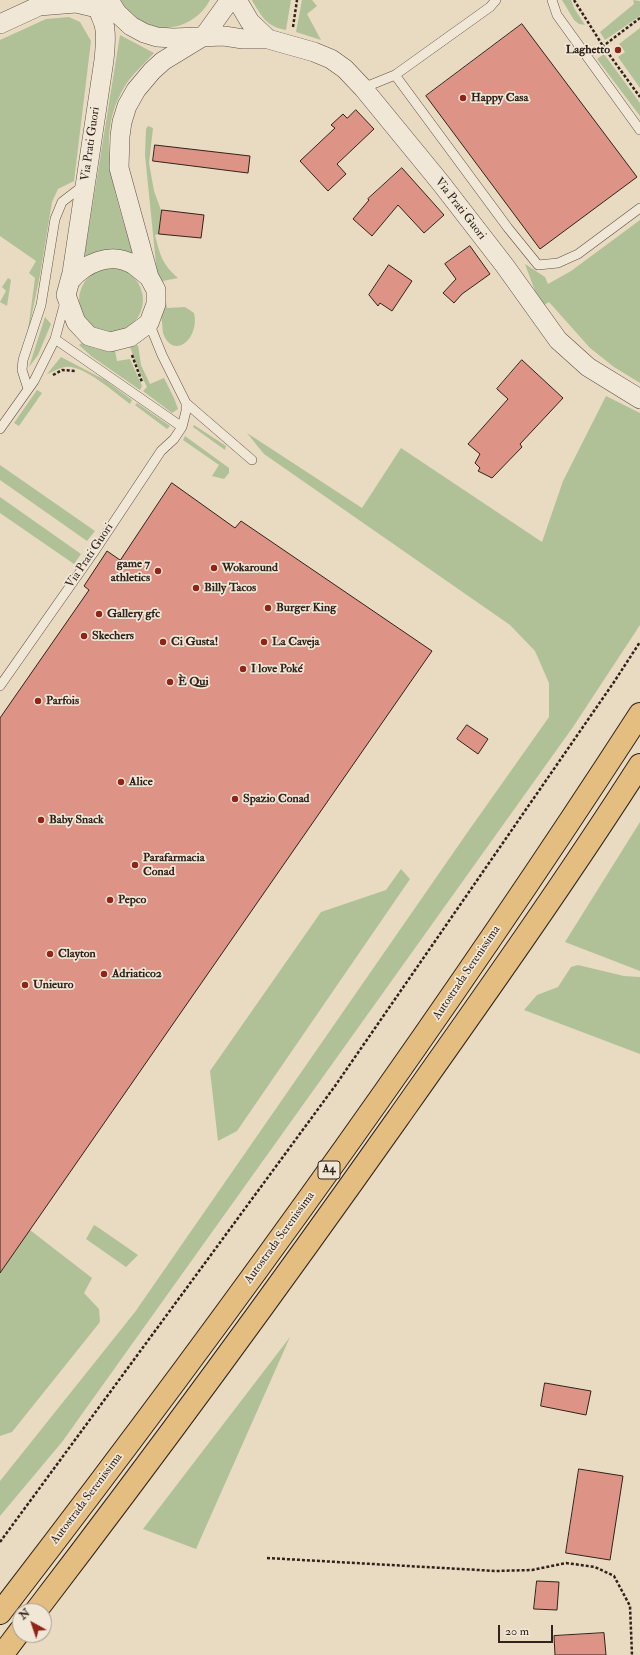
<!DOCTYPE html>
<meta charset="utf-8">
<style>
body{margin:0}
#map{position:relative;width:640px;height:1655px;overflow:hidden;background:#e9dac2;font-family:"IM FELL Double Pica",serif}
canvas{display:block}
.north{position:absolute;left:12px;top:1603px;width:40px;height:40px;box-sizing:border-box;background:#f1e7d7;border:1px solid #a4998c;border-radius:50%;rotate:320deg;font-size:11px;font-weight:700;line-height:16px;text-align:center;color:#31231b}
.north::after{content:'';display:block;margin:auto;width:14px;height:18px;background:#8f2418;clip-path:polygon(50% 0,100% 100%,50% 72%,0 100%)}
.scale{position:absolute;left:498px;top:1625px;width:55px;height:18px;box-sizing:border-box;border:2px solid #31231b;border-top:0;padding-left:5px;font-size:12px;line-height:14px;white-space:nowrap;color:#31231b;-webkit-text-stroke:3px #f1e7d7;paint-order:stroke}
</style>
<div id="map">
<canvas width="640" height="1655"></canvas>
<div class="north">N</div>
<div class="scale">20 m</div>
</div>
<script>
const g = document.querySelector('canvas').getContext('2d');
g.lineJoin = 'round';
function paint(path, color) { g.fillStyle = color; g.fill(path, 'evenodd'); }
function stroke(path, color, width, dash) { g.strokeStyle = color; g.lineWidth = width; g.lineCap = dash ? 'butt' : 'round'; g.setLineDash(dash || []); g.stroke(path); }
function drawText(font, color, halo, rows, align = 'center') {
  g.font = font + ' "IM FELL Double Pica",serif'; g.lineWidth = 3.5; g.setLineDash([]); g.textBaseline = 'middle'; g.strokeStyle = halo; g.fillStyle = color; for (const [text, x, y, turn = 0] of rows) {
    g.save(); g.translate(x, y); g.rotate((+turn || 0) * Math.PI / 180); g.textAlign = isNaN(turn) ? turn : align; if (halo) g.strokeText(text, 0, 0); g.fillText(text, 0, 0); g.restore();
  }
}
paint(new Path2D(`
 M 121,0 L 210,0 C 191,36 139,38 121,0 Z
 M 252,0 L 291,0 L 286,30 C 267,27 261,16 252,0 Z
 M 302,0 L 312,0 L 317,6 L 307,14 L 321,40 L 296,32 Z
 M 562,0 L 571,0 L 574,8 L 585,25 L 579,24 L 574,20 Z
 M 633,0 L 640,1 L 640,16 L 605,40 L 600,32 L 634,4 Z
 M 69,17 L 80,22 L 91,41 L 74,181 L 58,189 L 52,202 L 40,275 L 27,338 L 35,278 L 29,273 L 36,261 L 0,236 L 0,40 L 46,19 Z
 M 640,28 L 640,88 L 618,57 L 625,52 L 619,44 Z
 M 120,35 L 154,53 C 146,62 137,70 129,80 C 90,134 117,197 133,254 C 110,250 105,248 84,258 Z
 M 604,54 L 640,103 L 640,116 L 597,59 Z
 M 148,126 L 153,128 L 149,163 L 154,191 L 161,210 L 159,234 L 155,235 C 160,255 162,264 178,278 L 163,281 L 167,308 L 185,307 L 194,313 C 200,339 173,361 163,333 L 145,155 L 146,129 Z
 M 640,220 L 640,383 L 614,367 L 590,348 L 549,302 L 544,305 L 535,291 L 525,264 L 545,277 L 548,284 L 571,271 Z
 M79 300a32 32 0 1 1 64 0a32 32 0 1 1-64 0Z
 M 8,278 L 11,280 L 7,306 L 0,302 L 6,291 L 2,287 Z
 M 45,317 L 51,324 L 38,355 L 29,367 Z
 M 82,343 L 97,349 L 115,350 L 117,361 L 130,359 L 142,386 L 140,390 L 91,356 L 79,345 Z
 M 138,345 L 141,365 L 150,384 L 164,378 L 174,398 L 178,409 L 172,413 L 143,391 L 147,387 L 140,373 L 130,347 Z
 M 61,357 L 105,380 L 132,400 L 130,404 C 115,393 83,364 65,367 C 58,368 53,372 47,374 Z
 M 37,390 L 42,393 L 19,426 L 14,423 Z
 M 606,396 L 640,413 L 640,625 L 573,727 L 62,1442 L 0,1516 L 0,1481 L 135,1312 L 467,833 L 549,717 L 549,683 L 535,651 L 510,625 L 264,454 L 247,433 L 362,508 L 401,448 L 542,542 L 563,481 Z
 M 137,403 L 170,426 L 167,429 L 135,405 Z
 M 194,425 L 226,446 L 225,450 L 193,427 Z
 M 185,436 L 229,468 L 229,473 L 224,479 L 212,476 L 219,465 L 183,440 Z
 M 0,465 L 95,531 L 87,541 L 0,480 Z
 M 0,497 L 81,554 L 74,564 L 0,513 Z
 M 640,822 L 640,971 L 565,942 Z
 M 401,869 L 410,879 L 237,1131 L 218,1141 L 210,1071 L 321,912 L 386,890 Z
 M 578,965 L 624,976 L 640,977 L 640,1054 L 524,1010 L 537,995 L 558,987 L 571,967 Z
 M 94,1225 L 99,1228 L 138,1255 L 126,1267 L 86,1239 Z
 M 30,1230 L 92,1278 L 84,1293 L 99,1309 L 100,1322 L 12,1432 L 0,1436 L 0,1273 Z
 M 290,1337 L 196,1549 L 143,1529 Z`), '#b0c198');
const building = new Path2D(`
 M 522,24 L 637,177 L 540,249 L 426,96 Z
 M 356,110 L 374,129 L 337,164 L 346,174 L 328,191 L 300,161 L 335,128 L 331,125 L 343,114 L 347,118 Z
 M 155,145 L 250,156 L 248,173 L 153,161 Z
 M 402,168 L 444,215 L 424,233 L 398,205 L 372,236 L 353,219 L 369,200 L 368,199 Z
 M 162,210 L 204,215 L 201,238 L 159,234 Z
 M 470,246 L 490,274 L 462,294 L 454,303 L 443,293 L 456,279 L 445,264 Z
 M 389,265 L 412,281 L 392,311 L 380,303 L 378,306 L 369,295 Z
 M 522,360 L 563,398 L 520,444 L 522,447 L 492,478 L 478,471 L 480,468 L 475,463 L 480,454 L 468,444 L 508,399 L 497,389 Z
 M 172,483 L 235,528 L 241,521 L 432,651 L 0,1273 L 0,718 L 89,590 L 84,586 L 107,551 L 120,560 Z
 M 467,725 L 488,739 L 478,754 L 457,739 Z
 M 545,1383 L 591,1391 L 586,1415 L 541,1406 Z
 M 579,1469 L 623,1476 L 610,1560 L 566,1553 Z
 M 537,1581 L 559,1582 L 557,1610 L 534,1609 Z
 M 604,1633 L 606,1655 L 555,1655 L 554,1636 Z`);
paint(building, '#dd9386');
stroke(building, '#31231b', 1);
const service = new Path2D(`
 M 552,0 L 557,15 L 640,130
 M 395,75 L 508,228 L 538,265 L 558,263 L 578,254 L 640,208
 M 363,88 L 395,75 L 490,7 L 496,0
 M 55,339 L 182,427 L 186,411 L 186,403 L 162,355 L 149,323
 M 28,389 L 22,370 L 23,360 L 41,305 L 55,219 L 62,202 L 84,185
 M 186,403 L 252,460
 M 0,429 L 34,381 L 55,339 L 65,302
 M 0,686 L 94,552 L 161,451 L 174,439 L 182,427`);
const minor = new Path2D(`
 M 96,0 C 97,9 101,16 104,24 C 107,36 105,48 104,60 L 72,273 L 66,295 L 76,322 L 89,336 L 110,342 L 130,337 L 149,323 L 156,304 L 156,290 L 149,277 L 119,168 L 120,136 L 122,122 L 127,106 L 136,90 L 152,71 L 163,61 L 204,36 L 230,0
 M 109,0 L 117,13 L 131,26 L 144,33 L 157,37 L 173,38 L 224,36 L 243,39 L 268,39 L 314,52 L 331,59 L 345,69 L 363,88 L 440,182 L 505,266 L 558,340 L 588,367 L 640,399
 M 237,0 L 250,22 L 268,39
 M 39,6 L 76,3 L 97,8
 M 0,24 L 39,6 L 45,0
 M 70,281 C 85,263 111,251 134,265 C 139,269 144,273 149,277`);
const motorway = new Path2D(`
 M 36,1611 C 160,1449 280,1285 398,1118 C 480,1002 563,885 640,765
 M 0,1613 C 225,1321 440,1023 640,714
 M 2,1655 L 20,1631`);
stroke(service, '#5f5145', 10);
stroke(minor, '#5f5145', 20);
stroke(motorway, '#31231b', 24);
stroke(new Path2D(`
 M 574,0 L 603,46 L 640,97
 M 293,27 L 297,0
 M 598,50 L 640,18
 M 132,355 L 142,382
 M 53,375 L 62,370 L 75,371
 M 0,1542 L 335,1086 L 614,682 L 640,642
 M 267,1558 L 496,1571 L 532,1570 L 566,1563 L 595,1567 L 614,1576 L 630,1606 L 632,1655`), '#31231b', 2.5, [3, 2]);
stroke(service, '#f1e7d7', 9);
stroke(minor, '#f1e7d7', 19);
stroke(motorway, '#e4bd81', 22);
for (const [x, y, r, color] of [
 [618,50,4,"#8f2418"],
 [463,98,4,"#8f2418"],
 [214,568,4,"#8f2418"],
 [158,571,4,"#8f2418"],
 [196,588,4,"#8f2418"],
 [268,608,4,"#8f2418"],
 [99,614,4,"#8f2418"],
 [84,636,4,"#8f2418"],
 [163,642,4,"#8f2418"],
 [264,642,4,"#8f2418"],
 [243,669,4,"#8f2418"],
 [170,682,4,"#8f2418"],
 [38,701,4,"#8f2418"],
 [121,782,4,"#8f2418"],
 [235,799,4,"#8f2418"],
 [41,820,4,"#8f2418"],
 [135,865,4,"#8f2418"],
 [110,900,4,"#8f2418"],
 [50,954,4,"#8f2418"],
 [104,974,4,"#8f2418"],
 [25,985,4,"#8f2418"]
]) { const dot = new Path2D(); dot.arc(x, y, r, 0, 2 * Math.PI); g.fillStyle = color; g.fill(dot); stroke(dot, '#f1e7d7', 1.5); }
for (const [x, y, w] of [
 [329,1170,22]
]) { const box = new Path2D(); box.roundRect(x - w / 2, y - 9, w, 18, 3); g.fillStyle = '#f1e7d7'; g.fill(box); stroke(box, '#31231b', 1); }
drawText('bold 11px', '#31231b', null, [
 ["A4",329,1170]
]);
drawText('bold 12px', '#31231b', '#f1e7d7', [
 ["Laghetto",610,50,"right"],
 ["Happy Casa",471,98],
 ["game 7",150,564,"right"],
 ["athletics",150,578,"right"],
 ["Wokaround",222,568],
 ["Billy Tacos",204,588],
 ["Burger King",276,608],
 ["Gallery gfc",107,614],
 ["Skechers",92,636],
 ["Ci Gusta!",171,642],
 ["La Caveja",272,642],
 ["I love Poké",251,669],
 ["È Qui",178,682],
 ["Parfois",46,701],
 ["Alice",129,782],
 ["Spazio Conad",243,799],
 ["Baby Snack",49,820],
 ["Parafarmacia",143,858],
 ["Conad",143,872],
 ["Pepco",118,900],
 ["Clayton",58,954],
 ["Adriatico2",112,974],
 ["Unieuro",33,985]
], 'left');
drawText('12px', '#31231b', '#f1e7d7', [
 ["Via Prati Guori",91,144,-82],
 ["Via Prati Guori",460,209,52],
 ["Via Prati Guori",90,556,-56],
 ["Autostrada Serenissima",467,973,-56],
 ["Autostrada Serenissima",280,1238,-54],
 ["Autostrada Serenissima",87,1499,-53]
]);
</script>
